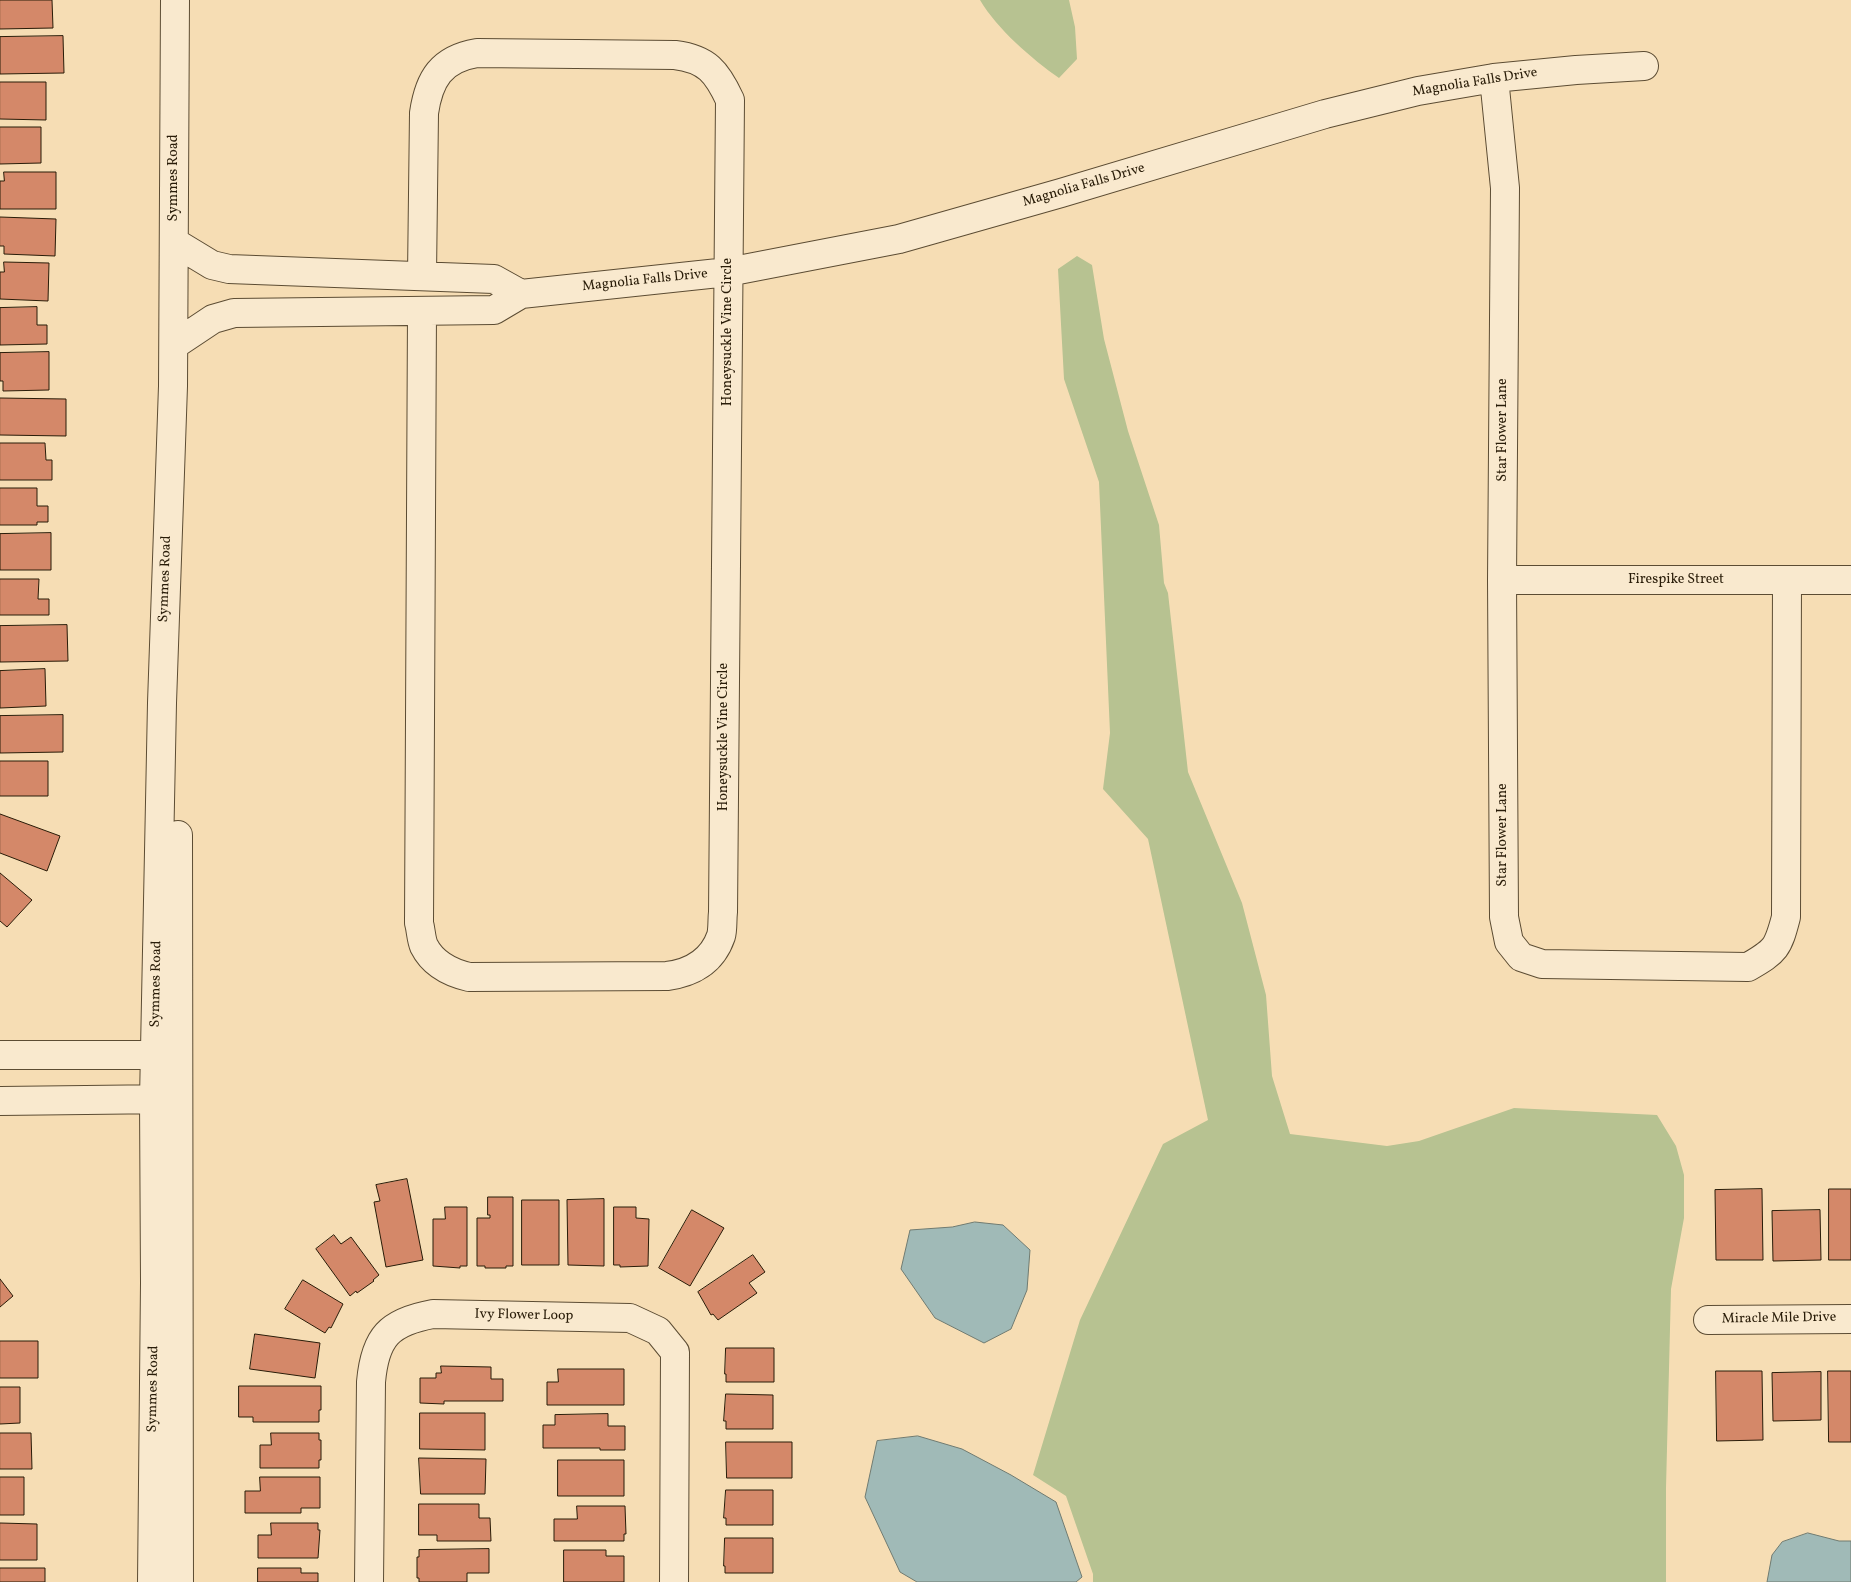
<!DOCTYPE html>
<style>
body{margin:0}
canvas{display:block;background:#f6ddb4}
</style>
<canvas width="1851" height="1582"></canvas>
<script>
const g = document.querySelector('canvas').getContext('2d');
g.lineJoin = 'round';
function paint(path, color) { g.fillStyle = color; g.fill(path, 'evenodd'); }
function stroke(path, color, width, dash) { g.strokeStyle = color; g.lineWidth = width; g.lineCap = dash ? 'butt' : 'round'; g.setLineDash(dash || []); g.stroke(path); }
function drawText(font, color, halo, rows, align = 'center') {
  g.font = font + ' Vollkorn,serif'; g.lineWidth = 5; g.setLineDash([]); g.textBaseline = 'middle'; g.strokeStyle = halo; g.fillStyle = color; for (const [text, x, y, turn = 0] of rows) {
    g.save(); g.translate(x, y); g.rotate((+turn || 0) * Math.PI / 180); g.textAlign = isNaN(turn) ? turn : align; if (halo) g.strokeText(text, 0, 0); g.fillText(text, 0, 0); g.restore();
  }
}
paint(new Path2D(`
 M 980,0 L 1069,0 L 1075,27 L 1077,59 L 1059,78 C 1032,59 997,29 980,0 Z
 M 1077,256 L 1092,265 L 1104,339 L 1128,431 L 1159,525 L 1164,583 L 1168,593 L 1188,772 L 1242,903 L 1266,995 L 1272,1076 L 1290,1134 L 1387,1146 L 1419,1141 L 1514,1108 L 1657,1115 L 1676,1146 L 1684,1175 L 1684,1218 L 1671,1289 L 1666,1488 L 1666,1582 L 1093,1582 L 1093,1574 L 1066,1496 L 1033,1475 L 1080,1320 L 1163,1144 L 1208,1120 L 1148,839 L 1103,789 L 1110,733 L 1099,482 L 1064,379 L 1058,269 Z`), '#b7c291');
const water = new Path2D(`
 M 975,1222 L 1003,1225 L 1030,1250 L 1027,1290 L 1011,1329 L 984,1343 L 935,1318 L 901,1269 L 910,1230 L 952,1227 Z
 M 918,1436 L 962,1449 L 1011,1475 L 1056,1502 L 1082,1577 L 1076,1582 L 917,1582 L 900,1572 L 865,1497 L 877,1441 Z
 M 1808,1533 L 1839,1541 L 1851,1541 L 1851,1582 L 1767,1582 L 1772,1555 L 1782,1542 Z`);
paint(water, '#a0bab7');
stroke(water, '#707b71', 1);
const building = new Path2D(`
 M 0,0 L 52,0 L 53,28 L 0,29 Z
 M 63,36 L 64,73 L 0,74 L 0,37 Z
 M 0,82 L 46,82 L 46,120 L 0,119 Z
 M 0,127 L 41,127 L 41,163 L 0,164 Z
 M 4,172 L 56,172 L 56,209 L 0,209 L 0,181 L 4,181 Z
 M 0,217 L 56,219 L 55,256 L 4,254 L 4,246 L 0,246 Z
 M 4,262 L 49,263 L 48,301 L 0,299 L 0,272 L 4,272 Z
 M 37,307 L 37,325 L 47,325 L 47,344 L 0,345 L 0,308 Z
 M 49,352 L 49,390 L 3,391 L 3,381 L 0,381 L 0,353 Z
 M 0,398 L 66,399 L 66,436 L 0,435 Z
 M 0,443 L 45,443 L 46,460 L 52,460 L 52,480 L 0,480 Z
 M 0,488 L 37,488 L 37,506 L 48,506 L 48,522 L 37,522 L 37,525 L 0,525 Z
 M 51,533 L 51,570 L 0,570 L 0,534 Z
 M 0,579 L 39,579 L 38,599 L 49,599 L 49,615 L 0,615 Z
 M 67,625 L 68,661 L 0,662 L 0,626 Z
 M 45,669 L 46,706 L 0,708 L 0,671 Z
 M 63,715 L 63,752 L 0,753 L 0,716 Z
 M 0,761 L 48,761 L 48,796 L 0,796 Z
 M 0,814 L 60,836 L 47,871 L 0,853 Z
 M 0,873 L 32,900 L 7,927 L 0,921 Z
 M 407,1179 L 423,1260 L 386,1267 L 374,1202 L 380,1201 L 376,1185 Z
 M 1762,1189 L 1763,1260 L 1716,1260 L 1715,1190 Z
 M 1829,1189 L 1851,1189 L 1851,1260 L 1829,1260 Z
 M 488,1197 L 513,1197 L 513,1266 L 506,1266 L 506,1268 L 485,1268 L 485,1266 L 477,1266 L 477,1218 L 490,1218 L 490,1215 L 488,1215 Z
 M 604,1199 L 604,1266 L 568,1265 L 567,1200 Z
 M 522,1200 L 559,1200 L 559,1265 L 522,1265 Z
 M 445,1207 L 467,1207 L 467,1266 L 460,1266 L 460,1268 L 433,1266 L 433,1219 L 445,1219 Z
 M 614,1207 L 636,1207 L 636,1218 L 649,1219 L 648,1266 L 620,1267 L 620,1265 L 614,1265 Z
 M 692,1210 L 724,1228 L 690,1286 L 659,1268 Z
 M 1820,1210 L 1821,1260 L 1773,1261 L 1772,1211 Z
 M 334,1235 L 341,1244 L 351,1237 L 379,1275 L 373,1280 L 374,1281 L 357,1293 L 356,1291 L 350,1296 L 316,1249 Z
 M 753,1255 L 765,1272 L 749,1283 L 757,1293 L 718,1320 L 713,1314 L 711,1315 L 698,1292 Z
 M 0,1279 L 13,1296 L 0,1307 Z
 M 303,1280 L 343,1304 L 331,1328 L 329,1327 L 325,1333 L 285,1309 Z
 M 255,1334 L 320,1343 L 315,1378 L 250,1369 Z
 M 0,1341 L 38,1341 L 38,1378 L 0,1378 Z
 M 726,1348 L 774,1348 L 774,1382 L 726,1382 L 726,1374 L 725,1374 Z
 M 441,1366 L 491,1367 L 491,1379 L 503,1379 L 503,1401 L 444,1401 L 444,1404 L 420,1403 L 420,1378 L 436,1378 L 436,1373 L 441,1373 Z
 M 558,1369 L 624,1369 L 624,1405 L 547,1405 L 547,1382 L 558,1382 Z
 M 1716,1371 L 1762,1371 L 1763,1440 L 1717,1441 Z
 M 1828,1371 L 1851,1371 L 1851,1442 L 1829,1442 Z
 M 1821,1372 L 1821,1420 L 1773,1421 L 1772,1373 Z
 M 239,1386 L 321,1386 L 321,1410 L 319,1410 L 319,1422 L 253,1422 L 253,1417 L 239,1417 Z
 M 0,1387 L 20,1387 L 20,1423 L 0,1424 Z
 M 726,1394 L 773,1395 L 773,1429 L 726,1429 L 726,1421 L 724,1421 Z
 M 420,1413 L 485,1413 L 485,1450 L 420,1449 Z
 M 608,1414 L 608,1426 L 625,1426 L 625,1450 L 600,1450 L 600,1448 L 543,1448 L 543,1425 L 555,1425 L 555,1415 Z
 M 0,1433 L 31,1433 L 32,1469 L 0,1469 Z
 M 271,1433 L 319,1433 L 319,1440 L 321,1440 L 321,1460 L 319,1460 L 319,1468 L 260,1468 L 260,1445 L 271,1445 Z
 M 726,1442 L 792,1442 L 792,1478 L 727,1478 Z
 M 419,1458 L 486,1459 L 485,1494 L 421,1494 Z
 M 558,1460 L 624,1460 L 624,1496 L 558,1496 Z
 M 0,1477 L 24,1477 L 24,1515 L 0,1515 Z
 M 260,1477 L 320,1477 L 320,1508 L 301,1508 L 301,1513 L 245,1513 L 245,1491 L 260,1491 Z
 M 726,1490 L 773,1490 L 773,1525 L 726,1525 L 726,1518 L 724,1518 Z
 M 419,1504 L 479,1504 L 479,1518 L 490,1518 L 491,1541 L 437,1541 L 437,1535 L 419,1535 Z
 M 577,1506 L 625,1506 L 626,1534 L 624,1534 L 624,1541 L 554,1541 L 554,1519 L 577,1519 Z
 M 0,1523 L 37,1524 L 37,1560 L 0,1560 Z
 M 271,1523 L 318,1523 L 318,1530 L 320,1530 L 318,1558 L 258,1558 L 258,1535 L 271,1535 Z
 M 725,1538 L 773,1538 L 773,1573 L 725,1573 L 725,1566 L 724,1566 Z
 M 489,1549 L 489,1573 L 467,1573 L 467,1582 L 419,1582 L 419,1578 L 417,1578 L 417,1557 L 419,1557 L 419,1550 Z
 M 564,1550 L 606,1550 L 606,1556 L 624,1556 L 624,1582 L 564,1582 Z
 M 0,1568 L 45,1568 L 45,1582 L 0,1582 Z
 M 258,1568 L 301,1568 L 301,1573 L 318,1573 L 318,1582 L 258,1582 Z`);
paint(building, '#d48869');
stroke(building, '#291c08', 1);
const minor = new Path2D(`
 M 1494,78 L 1505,188 L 1502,580 L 1504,917 L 1509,942 L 1521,957 L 1542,964 L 1748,967 C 1776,951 1778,948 1786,917 L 1787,580
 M 174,242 L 212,265 L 229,269 L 494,279 L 521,294
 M 422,275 L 424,113 C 429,79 441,59 477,53 L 675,55 C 707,59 717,72 730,100 L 723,912 C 722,920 723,929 721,936 C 712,962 691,973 667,976 L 469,977 C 452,973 433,964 424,946 C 421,939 421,930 419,923 L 422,311
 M 174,345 L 213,319 L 234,313 L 494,310 L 521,294 L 728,272 L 899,239 L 1061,193 L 1325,114 L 1418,91 L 1494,78 L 1576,70 L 1644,66
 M 1502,580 L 1851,580
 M 178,835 L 179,1582
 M 0,1055 L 173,1055
 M 0,1101 L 171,1099
 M 1708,1320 L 1851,1319
 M 152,1582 L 155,1283 L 154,1099 L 162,703 L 173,386 L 175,0
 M 369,1582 L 371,1382 C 375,1337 389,1322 433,1314 L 630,1318 L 658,1331 L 675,1352 L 674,1582`);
stroke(minor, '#5c4c33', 30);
stroke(minor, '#f9e9ce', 28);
drawText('14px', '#291c08', '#f9e9ce', [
 ["Magnolia Falls Drive",1475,83,-9],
 ["Symmes Road",174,178,-90],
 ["Magnolia Falls Drive",1084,186,-16],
 ["Magnolia Falls Drive",645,281,-6],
 ["Honeysuckle Vine Circle",728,332,-90],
 ["Star Flower Lane",1503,430,-90],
 ["Symmes Road",166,579,-88],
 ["Firespike Street",1676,580],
 ["Honeysuckle Vine Circle",724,737,-90],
 ["Star Flower Lane",1503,835,-90],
 ["Symmes Road",157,984,-89],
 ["Ivy Flower Loop",524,1316,1],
 ["Miracle Mile Drive",1779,1319,-1],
 ["Symmes Road",154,1389,-89]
]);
</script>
